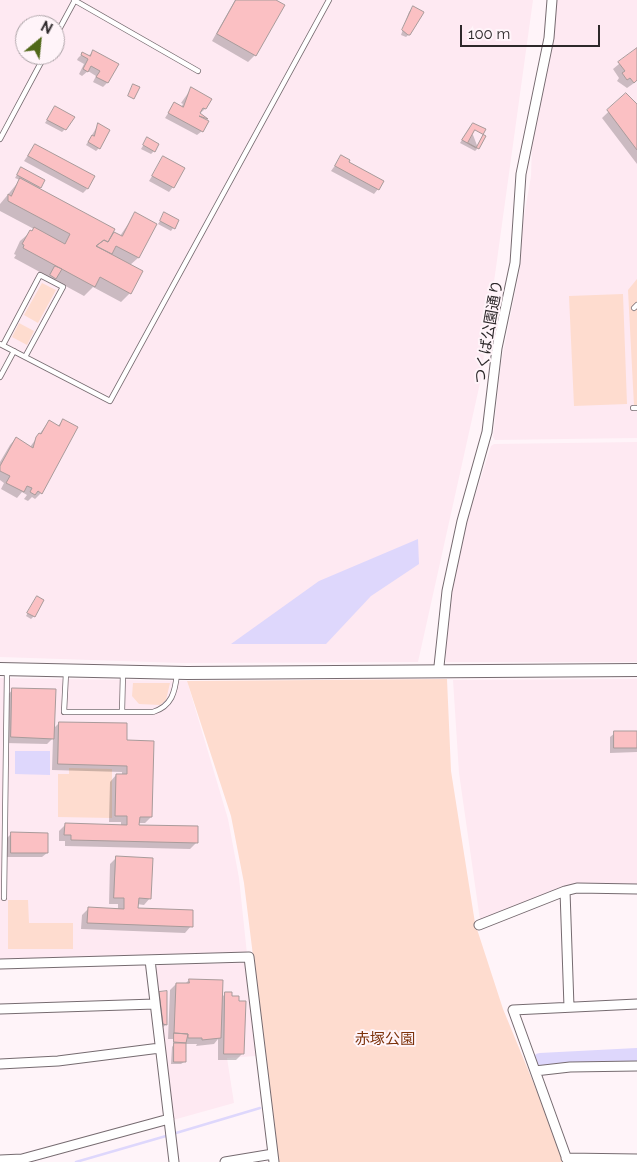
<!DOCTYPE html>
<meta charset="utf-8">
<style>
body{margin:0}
#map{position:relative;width:637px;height:1162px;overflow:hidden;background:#fff4f9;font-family:Raleway,sans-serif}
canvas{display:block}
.north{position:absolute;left:15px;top:15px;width:50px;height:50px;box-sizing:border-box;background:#fff4f9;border:1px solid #aba2a6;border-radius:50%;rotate:28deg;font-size:14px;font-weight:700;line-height:20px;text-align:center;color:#2d282a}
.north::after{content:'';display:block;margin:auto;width:18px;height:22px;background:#506818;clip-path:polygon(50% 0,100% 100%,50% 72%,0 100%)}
.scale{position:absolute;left:460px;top:25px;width:140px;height:22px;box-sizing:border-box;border:2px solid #2d282a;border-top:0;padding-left:6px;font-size:15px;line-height:18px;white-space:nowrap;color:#2d282a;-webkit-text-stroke:4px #fff4f9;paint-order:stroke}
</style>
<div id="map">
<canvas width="637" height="1162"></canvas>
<div class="north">N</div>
<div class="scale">100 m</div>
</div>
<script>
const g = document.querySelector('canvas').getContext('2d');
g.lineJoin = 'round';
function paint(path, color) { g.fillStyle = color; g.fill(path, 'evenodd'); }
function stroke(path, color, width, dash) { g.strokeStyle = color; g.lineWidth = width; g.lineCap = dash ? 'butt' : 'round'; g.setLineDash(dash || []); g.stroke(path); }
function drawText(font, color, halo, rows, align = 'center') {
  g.font = font + ' Raleway,"Noto Sans JP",sans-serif'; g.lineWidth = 4; g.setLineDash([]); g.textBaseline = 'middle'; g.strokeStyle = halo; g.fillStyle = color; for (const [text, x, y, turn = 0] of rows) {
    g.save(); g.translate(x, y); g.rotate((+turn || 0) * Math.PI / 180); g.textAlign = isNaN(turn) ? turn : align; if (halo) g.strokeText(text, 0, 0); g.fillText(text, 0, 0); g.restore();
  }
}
paint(new Path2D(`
 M 0,0 L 533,0 L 480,383 L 418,662 L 181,663 L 0,657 ZM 25,25 L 55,25 L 55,55 L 25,55 Z
 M 555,0 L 637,0 L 637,438 L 495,440 L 493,437 L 501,363 L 520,268 L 522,228 L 531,176 L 532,145 L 552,39 Z
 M 637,442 L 637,662 L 446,662 L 444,633 L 451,592 L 467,521 L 491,446 L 494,444 Z
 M 0,678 L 187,681 L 228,819 L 239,878 L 247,954 L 0,959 Z
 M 637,679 L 637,884 L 577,884 L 480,920 L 459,773 L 453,680 Z
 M 246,963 L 256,1056 L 227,1058 L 234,1103 L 173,1120 L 155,969 L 159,965 Z`), '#fee9f2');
paint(new Path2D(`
 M 637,279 L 637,406 L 634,406 L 628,290 Z
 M 42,283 L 56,290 L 38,323 L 24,315 Z
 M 623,294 L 627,404 L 574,406 L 569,296 Z
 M 19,323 L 34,331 L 27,345 L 12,337 Z
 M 447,679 L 451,771 L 475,923 L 503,1009 L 566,1162 L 274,1162 L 268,1077 L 244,883 L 231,816 L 187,681 Z
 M 133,683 L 170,683 L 166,700 L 160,705 L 139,704 L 132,696 Z
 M 69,768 L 112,769 L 112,818 L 58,817 L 58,774 L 69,774 Z
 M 8,900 L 28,900 L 29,923 L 73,923 L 73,949 L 8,949 Z`), '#fedccf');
paint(new Path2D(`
 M 418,539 L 419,564 L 371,596 L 326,644 L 231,644 L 319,581 Z
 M 15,751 L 50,751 L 50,775 L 15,774 Z`), '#ded7fc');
paint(new Path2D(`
 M 235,0 L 274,0 L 283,5 L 255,55 L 248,62 L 212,41 Z
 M 413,8 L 409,34 L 406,37 L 401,35 L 409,12 Z
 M 637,49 L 637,81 L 627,88 L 617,81 L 619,78 L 613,69 Z
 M 93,52 L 107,83 L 103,87 L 93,82 L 96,76 L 88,71 L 82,76 L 79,74 L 84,64 L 77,60 L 78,58 L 83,53 L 88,56 Z
 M 191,89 L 210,99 L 205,109 L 197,116 L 202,131 L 197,135 L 165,118 L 174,104 L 181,107 L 183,104 L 181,103 Z
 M 626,95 L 637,106 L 637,164 L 602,118 Z
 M 55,107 L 65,129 L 62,132 L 45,123 Z
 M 98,125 L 99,148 L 96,151 L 86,145 Z
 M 470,127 L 478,148 L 475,151 L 460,143 Z
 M 147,139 L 154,151 L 151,154 L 141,149 Z
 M 35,145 L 87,189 L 83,193 L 24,161 Z
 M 164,157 L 173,187 L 169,192 L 149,181 Z
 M 341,157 L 347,163 L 378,189 L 374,194 L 331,171 Z
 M 21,168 L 40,187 L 38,189 L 111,237 L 114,233 L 120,236 L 135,214 L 155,225 L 138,258 L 130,265 L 130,293 L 121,302 L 93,287 L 84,296 L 14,258 L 16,255 L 14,254 L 20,241 L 34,229 L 0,211 L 0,204 L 20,180 L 15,178 Z
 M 165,214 L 178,221 L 171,231 L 158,224 Z
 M 63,420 L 41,493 L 35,499 L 32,497 L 28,501 L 24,499 L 27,495 L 22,492 L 17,498 L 1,489 L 4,483 L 0,480 L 0,462 L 10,445 L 16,438 L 30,447 L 49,421 L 58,426 Z
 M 37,597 L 34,616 L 31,619 L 26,616 Z
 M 13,689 L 53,729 L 59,723 L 126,741 L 151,817 L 145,823 L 138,823 L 138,826 L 197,842 L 190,849 L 65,846 L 65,841 L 59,841 L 59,831 L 65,825 L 121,826 L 121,822 L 109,822 L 110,782 L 116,775 L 122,775 L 122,772 L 52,770 L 53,738 L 47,744 L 5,743 L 7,696 Z
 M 637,732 L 637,752 L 610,753 L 610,737 L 615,733 Z
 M 11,834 L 47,853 L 42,857 L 7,857 L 7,838 Z
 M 116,858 L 150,898 L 144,905 L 137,904 L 137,909 L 191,926 L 185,933 L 81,929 L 82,915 L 88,909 L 118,910 L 118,904 L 109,904 L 110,864 Z
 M 189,980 L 221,998 L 226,993 L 242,1054 L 236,1060 L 218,1060 L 218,1039 L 214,1044 L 196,1046 L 197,1044 L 185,1044 L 184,1062 L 181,1064 L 171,1064 L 172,1047 L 175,1043 L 173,1043 L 173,1039 L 168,1039 L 170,990 L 176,984 L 185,984 Z
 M 160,993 L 166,1025 L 163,1027 L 161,1027 L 157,996 Z`), '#0003');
stroke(new Path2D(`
 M 176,1133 L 260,1108
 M 76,1162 L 166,1136`), '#ded7fc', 2.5);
stroke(new Path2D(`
 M 540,1061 L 637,1056`), '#ded7fc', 16);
const building = new Path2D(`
 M 236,0 L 276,0 L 285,5 L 256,56 L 217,34 Z
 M 413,6 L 424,12 L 423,14 L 410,35 L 408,35 L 402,30 Z
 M 637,48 L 637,80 L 634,83 L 630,78 L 627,80 L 622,73 L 625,71 L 618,62 Z
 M 93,50 L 119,64 L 108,83 L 96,77 L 100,71 L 91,66 L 88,72 L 83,69 L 88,59 L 81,55 L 82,52 L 90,56 Z
 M 133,84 L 140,87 L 134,99 L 128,96 Z
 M 191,87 L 212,99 L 206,109 L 203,108 L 200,113 L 208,119 L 199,116 L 209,121 L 203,132 L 168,113 L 174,102 L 183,107 Z
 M 626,93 L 637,104 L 637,150 L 607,110 Z
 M 55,106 L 75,117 L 66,130 L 47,120 Z
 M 98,123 L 110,130 L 100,149 L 88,142 L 92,135 L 94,136 Z
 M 473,123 L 486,129 L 476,148 L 462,140 Z
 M 475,130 L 486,136 L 479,149 L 468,143 Z
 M 147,137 L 159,144 L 155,152 L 143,145 Z
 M 35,144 L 95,176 L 88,189 L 28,156 Z
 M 341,155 L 350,160 L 349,162 L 384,181 L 379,190 L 335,166 Z
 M 163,156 L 185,168 L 174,188 L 152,176 Z
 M 21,167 L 45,180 L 41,188 L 17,175 Z
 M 20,178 L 115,229 L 108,242 L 104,240 L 96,246 L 143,271 L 131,294 L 100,277 L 95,287 L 23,248 L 24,245 L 22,244 L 30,230 L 32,231 L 34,227 L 65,244 L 70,234 L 8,201 L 8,194 L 11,196 Z
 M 135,212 L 157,224 L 139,258 L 116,246 L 112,254 L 96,246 L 104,240 L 108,242 L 114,232 L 122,236 Z
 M 164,212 L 179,220 L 175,229 L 160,221 Z
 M 55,266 L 62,269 L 56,279 L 50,275 Z
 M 63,419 L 78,427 L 42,494 L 38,491 L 35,495 L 30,492 L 32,488 L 27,486 L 24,492 L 6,483 L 10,476 L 0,471 L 0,466 L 16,437 L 33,448 L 36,437 L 39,433 L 41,434 L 49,420 L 59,426 Z
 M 37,596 L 44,600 L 35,617 L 27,613 Z
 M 12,688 L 56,689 L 54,739 L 11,737 Z
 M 59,722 L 127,723 L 127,740 L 154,741 L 152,817 L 140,817 L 139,825 L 198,826 L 198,843 L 71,840 L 71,835 L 64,835 L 65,823 L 127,825 L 127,816 L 115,816 L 116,774 L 127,774 L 127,766 L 58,764 Z
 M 614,731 L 637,731 L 637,748 L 614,748 Z
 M 11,832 L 48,833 L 48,853 L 11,853 Z
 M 116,856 L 153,858 L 151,899 L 139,898 L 138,908 L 193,910 L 193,927 L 87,923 L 88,907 L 124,909 L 124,898 L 114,898 Z
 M 189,979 L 223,980 L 221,1038 L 202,1040 L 202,1038 L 188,1038 L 188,1034 L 174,1033 L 176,983 L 189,983 Z
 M 167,991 L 167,1025 L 163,1024 L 159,992 Z
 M 225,992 L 232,992 L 232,996 L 239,996 L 239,1001 L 246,1001 L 244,1054 L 224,1054 Z
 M 174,1033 L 188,1034 L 186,1043 L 174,1042 Z
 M 174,1043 L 186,1043 L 186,1062 L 174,1062 Z`);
paint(building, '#fbc0c3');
stroke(building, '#a99b9b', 1);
const lane = new Path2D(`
 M 74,0 L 198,71
 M 55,37 L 75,0
 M 0,139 L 45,55
 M 634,308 L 637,305
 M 0,344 L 110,401 L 329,0
 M 3,345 L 40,275 L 63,287 L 25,357
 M 0,377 L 14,351
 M 633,408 L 637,408
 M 66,673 L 64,712 L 153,712 C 172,706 175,692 177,674
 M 122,712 L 123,673
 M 4,898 L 7,671`);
const street = new Path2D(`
 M 439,666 L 447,591 L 462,521 L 487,432 L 497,348 L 515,263 L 521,174 L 549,38 L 552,0
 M 565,891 L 569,1007
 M 479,925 L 565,891 L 577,888 L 637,889
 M 150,960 L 174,1162
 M 0,964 L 249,957 L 274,1162
 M 0,1009 L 155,1004
 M 0,1064 L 58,1061 L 160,1048
 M 535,1071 L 570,1067 L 637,1066
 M 566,1158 L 637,1159
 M 0,1160 L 22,1159 L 169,1119
 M 225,1162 L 273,1154
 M 568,1162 L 513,1010 L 637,1004`);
const secondary = new Path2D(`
 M 0,669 L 187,673 L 637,670`);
stroke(lane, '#766b70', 6);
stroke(street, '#766b70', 11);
stroke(secondary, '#766b70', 14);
stroke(lane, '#fff', 4.5);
stroke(street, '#fff', 9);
stroke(secondary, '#fff', 12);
drawText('15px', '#2d282a', '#fff4f9', [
 ["つくば公園通り",489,332,-80]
]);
drawText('15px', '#7d320b', '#fff4f9', [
 ["赤塚公園",385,1039]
]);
</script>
